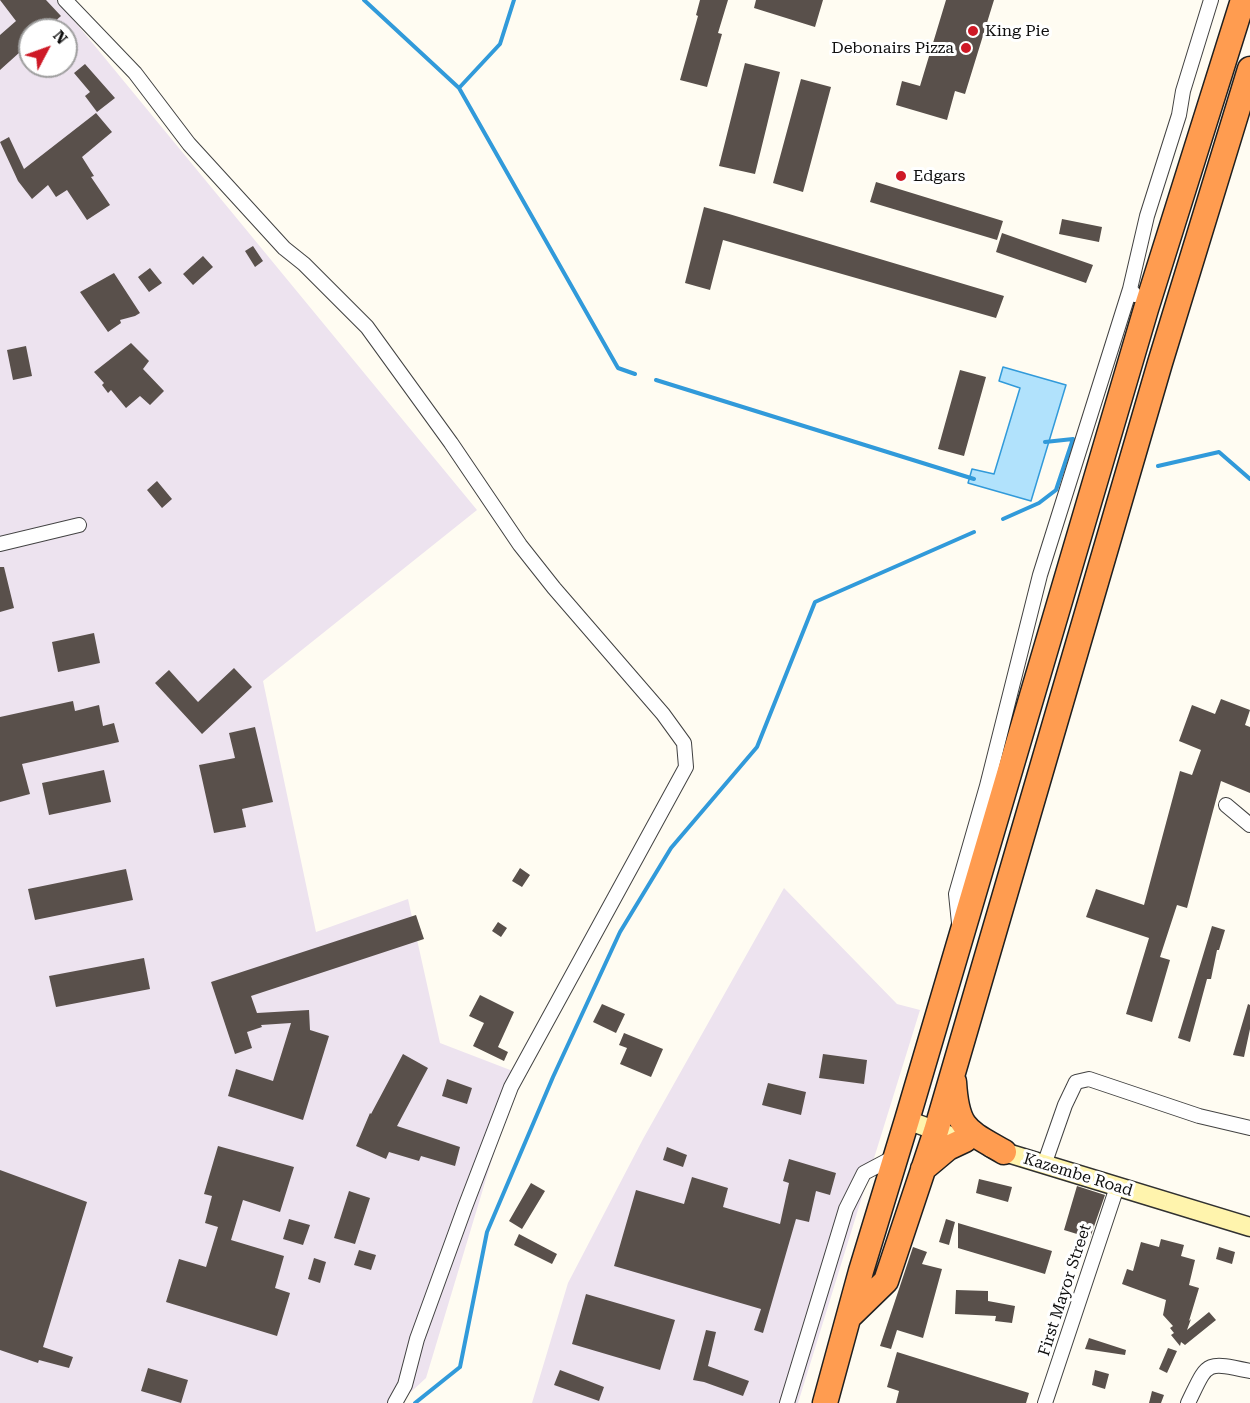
<!DOCTYPE html>
<style>
body{margin:0}
#map{position:relative;width:1250px;height:1403px;overflow:hidden;background:#fffcf2;font-family:"Roboto Serif",serif}
canvas{display:block}
.north{position:absolute;left:18px;top:18px;width:60px;height:60px;box-sizing:border-box;background:#fff;border:2px solid #9f9f9f;border-radius:50%;rotate:49deg;font-size:16px;font-weight:700;line-height:24px;text-align:center;color:#0f0f0f}
.north::after{content:'';display:block;margin:auto;width:21px;height:27px;background:#ce1926;clip-path:polygon(50% 0,100% 100%,50% 72%,0 100%)}
</style>
<div id="map">
<canvas width="1250" height="1403"></canvas>
<div class="north">N</div>
</div>
<script>
const g = document.querySelector('canvas').getContext('2d');
g.lineJoin = 'round';
function paint(path, color) { g.fillStyle = color; g.fill(path, 'evenodd'); }
function stroke(path, color, width, dash) { g.strokeStyle = color; g.lineWidth = width; g.lineCap = dash ? 'butt' : 'round'; g.setLineDash(dash || []); g.stroke(path); }
function drawText(font, color, halo, rows, align = 'center') {
  g.font = font + ' "Roboto Serif",serif'; g.lineWidth = 6; g.setLineDash([]); g.textBaseline = 'middle'; g.strokeStyle = halo; g.fillStyle = color; for (const [text, x, y, turn = 0] of rows) {
    g.save(); g.translate(x, y); g.rotate((+turn || 0) * Math.PI / 180); g.textAlign = isNaN(turn) ? turn : align; if (halo) g.strokeText(text, 0, 0); g.fillText(text, 0, 0); g.restore();
  }
}
paint(new Path2D(`
 M 0,0 L 57,0 L 477,510 L 263,681 L 316,932 L 408,899 L 440,1043 L 518,1073 L 426,1378 L 399,1403 L 0,1403 ZM 30,30 L 66,30 L 66,66 L 30,66 Z
 M 784,888 L 897,1004 L 920,1010 L 798,1403 L 532,1403 L 568,1283 L 643,1139 Z`), '#ede3ef');
const water = new Path2D(`
 M 1003,367 L 1066,385 L 1031,501 L 968,483 L 972,469 L 994,474 L 1020,388 L 999,381 Z`);
paint(water, '#b1e2fc');
stroke(water, '#319ada', 1.5);
stroke(new Path2D(`
 M 364,0 L 459,88 L 618,368 L 635,374
 M 459,88 L 500,44 L 514,0
 M 656,380 L 974,479
 M 1158,466 L 1219,452 L 1250,479
 M 1003,519 L 1039,503 L 1056,490 L 1073,439 L 1045,442
 M 415,1403 L 460,1367 L 487,1232 L 553,1077 L 620,932 L 671,848 L 757,747 L 815,602 L 974,532`), '#319ada', 4);
paint(new Path2D(`
 M 0,0 L 46,0 L 61,16 L 45,30 L 30,30 L 30,43 L 0,70 L 0,35 L 16,21 Z
 M 700,0 L 728,0 L 718,33 L 722,34 L 707,87 L 680,80 L 698,16 L 696,15 Z
 M 756,0 L 823,0 L 815,27 L 754,8 Z
 M 946,0 L 994,0 L 965,94 L 955,91 L 947,120 L 896,105 L 902,81 L 920,86 Z
 M 745,63 L 780,72 L 755,174 L 719,166 Z
 M 85,64 L 115,98 L 97,112 L 85,96 L 90,92 L 74,73 Z
 M 801,79 L 831,87 L 803,192 L 773,183 Z
 M 96,113 L 112,132 L 82,157 L 94,176 L 91,177 L 110,205 L 87,220 L 67,190 L 56,197 L 48,185 L 32,199 L 18,181 L 0,142 L 9,137 L 24,169 Z
 M 876,182 L 1003,221 L 997,240 L 870,202 Z
 M 704,207 L 729,214 L 1004,296 L 996,318 L 723,240 L 710,290 L 685,283 Z
 M 1062,219 L 1102,227 L 1099,242 L 1059,234 Z
 M 1002,233 L 1093,265 L 1086,283 L 996,252 Z
 M 253,246 L 263,261 L 255,267 L 245,251 Z
 M 203,256 L 213,267 L 193,285 L 183,274 Z
 M 150,268 L 162,283 L 149,292 L 138,277 Z
 M 114,273 L 140,313 L 135,316 L 120,320 L 121,323 L 108,332 L 80,292 Z
 M 131,343 L 149,361 L 143,369 L 164,391 L 150,405 L 140,396 L 126,408 L 111,390 L 108,393 L 102,385 L 104,383 L 94,372 Z
 M 26,346 L 32,376 L 13,380 L 7,350 Z
 M 960,370 L 986,377 L 964,456 L 938,449 Z
 M 157,481 L 172,499 L 162,508 L 147,490 Z
 M 0,567 L 4,567 L 14,608 L 0,612 Z
 M 94,633 L 100,663 L 58,672 L 52,642 Z
 M 234,668 L 252,687 L 202,734 L 155,683 L 169,670 L 198,702 Z
 M 1221,699 L 1250,710 L 1245,725 L 1250,727 L 1250,793 L 1221,781 L 1187,908 L 1177,905 L 1160,957 L 1170,960 L 1152,1022 L 1126,1014 L 1149,938 L 1086,917 L 1096,889 L 1144,905 L 1180,771 L 1192,775 L 1201,750 L 1179,741 L 1192,705 L 1215,714 Z
 M 73,701 L 75,711 L 99,705 L 103,726 L 114,723 L 119,742 L 22,764 L 30,794 L 0,802 L 0,717 Z
 M 255,727 L 273,802 L 242,809 L 246,827 L 214,833 L 199,765 L 235,758 L 229,733 Z
 M 104,770 L 111,802 L 49,815 L 42,783 Z
 M 520,868 L 530,875 L 522,887 L 512,881 Z
 M 126,869 L 133,900 L 35,920 L 28,889 Z
 M 416,915 L 424,939 L 251,996 L 257,1013 L 309,1010 L 310,1030 L 329,1036 L 303,1120 L 228,1096 L 236,1069 L 273,1081 L 291,1023 L 261,1025 L 262,1027 L 247,1032 L 252,1048 L 235,1054 L 211,982 Z
 M 498,922 L 507,928 L 501,937 L 492,931 Z
 M 1212,926 L 1225,930 L 1219,950 L 1217,950 L 1211,979 L 1207,979 L 1190,1042 L 1178,1038 Z
 M 144,958 L 150,989 L 56,1007 L 49,976 Z
 M 480,995 L 514,1012 L 498,1047 L 508,1052 L 504,1061 L 473,1046 L 484,1023 L 469,1016 Z
 M 602,1004 L 625,1014 L 616,1033 L 593,1022 Z
 M 1248,1004 L 1250,1005 L 1250,1029 L 1244,1057 L 1233,1055 Z
 M 624,1033 L 663,1049 L 651,1077 L 620,1064 L 627,1048 L 619,1045 Z
 M 403,1054 L 428,1068 L 397,1126 L 460,1147 L 455,1166 L 421,1156 L 419,1161 L 389,1152 L 386,1159 L 356,1146 L 370,1113 L 371,1114 Z
 M 823,1054 L 867,1060 L 864,1084 L 819,1078 Z
 M 447,1079 L 472,1088 L 467,1104 L 442,1096 Z
 M 768,1083 L 806,1092 L 801,1115 L 762,1105 Z
 M 218,1146 L 294,1167 L 280,1212 L 243,1200 L 231,1240 L 284,1256 L 275,1288 L 290,1293 L 277,1336 L 166,1302 L 179,1259 L 206,1267 L 218,1227 L 205,1223 L 212,1196 L 204,1194 Z
 M 667,1147 L 687,1155 L 683,1167 L 663,1160 Z
 M 789,1159 L 836,1173 L 830,1195 L 816,1191 L 809,1222 L 796,1219 L 763,1333 L 754,1330 L 761,1309 L 614,1266 L 636,1190 L 684,1204 L 692,1177 L 728,1188 L 723,1207 L 780,1224 L 789,1183 L 783,1181 Z
 M 0,1170 L 87,1202 L 43,1347 L 73,1357 L 69,1368 L 39,1360 L 38,1363 L 0,1350 Z
 M 979,1179 L 1012,1187 L 1008,1202 L 976,1193 Z
 M 531,1183 L 545,1191 L 522,1229 L 509,1221 Z
 M 1077,1186 L 1105,1195 L 1090,1238 L 1064,1230 Z
 M 349,1191 L 370,1198 L 355,1244 L 334,1238 Z
 M 289,1219 L 310,1225 L 303,1245 L 283,1239 Z
 M 946,1219 L 955,1222 L 949,1245 L 939,1242 Z
 M 958,1223 L 1052,1251 L 1045,1274 L 958,1248 Z
 M 519,1234 L 557,1254 L 552,1264 L 514,1245 Z
 M 1161,1239 L 1184,1245 L 1181,1256 L 1195,1260 L 1189,1285 L 1199,1288 L 1189,1321 L 1191,1319 L 1187,1330 L 1209,1312 L 1216,1320 L 1185,1345 L 1181,1342 L 1180,1346 L 1171,1335 L 1174,1333 L 1170,1328 L 1173,1326 L 1163,1315 L 1166,1300 L 1122,1284 L 1127,1269 L 1133,1271 L 1141,1242 L 1159,1247 Z
 M 913,1247 L 927,1252 L 922,1264 L 942,1269 L 923,1338 L 897,1330 L 891,1349 L 880,1346 Z
 M 1219,1247 L 1235,1252 L 1232,1264 L 1216,1259 Z
 M 359,1250 L 376,1255 L 371,1270 L 354,1265 Z
 M 314,1258 L 326,1262 L 320,1283 L 308,1279 Z
 M 956,1290 L 988,1291 L 988,1301 L 1015,1306 L 1012,1323 L 995,1321 L 996,1316 L 955,1314 Z
 M 586,1294 L 675,1320 L 660,1370 L 572,1344 Z
 M 706,1330 L 716,1332 L 708,1366 L 749,1381 L 743,1396 L 704,1382 L 693,1380 Z
 M 1089,1338 L 1126,1350 L 1125,1355 L 1085,1349 Z
 M 1168,1348 L 1177,1351 L 1167,1373 L 1159,1369 Z
 M 897,1352 L 1029,1393 L 1026,1403 L 896,1403 L 899,1391 L 887,1387 Z
 M 148,1368 L 188,1380 L 181,1403 L 141,1391 Z
 M 560,1370 L 604,1387 L 599,1401 L 554,1385 Z
 M 1095,1370 L 1109,1374 L 1105,1389 L 1092,1385 Z
 M 1152,1391 L 1164,1395 L 1161,1403 L 1149,1403 Z`), '#59504b');
const street = new Path2D(`
 M 65,0 L 135,73 L 189,144 L 284,248 L 304,264 L 367,327 L 451,443 L 520,545 L 554,588 L 663,714 L 684,743 L 686,767 L 511,1087 L 465,1207 L 417,1339 L 405,1385 L 395,1403
 M 1135,295 L 1130,289 L 1147,216 L 1179,115 L 1183,91 L 1211,0
 M 0,544 L 79,525
 M 1226,805 L 1250,825
 M 959,923 L 956,894 L 987,786 L 1040,575 L 1130,289
 M 1044,1165 L 1065,1105 L 1076,1082 L 1089,1079 L 1199,1116 L 1250,1128
 M 787,1403 L 846,1209 L 864,1173 L 896,1156
 M 1045,1403 L 1117,1187
 M 1188,1403 C 1208,1362 1204,1361 1250,1371`);
const secondary = new Path2D(`
 M 907,1120 L 948,1135
 M 991,1148 L 1250,1227`);
const highway = new Path2D(`
 M 954,1082 C 957,1129 966,1130 1004,1152
 M 923,1169 L 948,1148 L 965,1140
 M 850,1316 L 886,1281 L 936,1131 L 1160,363 L 1250,69
 M 825,1403 L 861,1271 L 907,1120 L 1146,309 L 1243,0`);
stroke(street, '#424242', 16);
stroke(secondary, '#313131', 21);
stroke(highway, '#202020', 27);
stroke(street, '#fff', 14);
stroke(secondary, '#fff4ad', 18);
stroke(highway, '#ff9c50', 24);
for (const [x, y, r, color] of [
 [973,31,6,"#ce1926"],
 [966,48,6,"#ce1926"],
 [901,176,6,"#ce1926"]
]) { const dot = new Path2D(); dot.arc(x, y, r, 0, 2 * Math.PI); g.fillStyle = color; g.fill(dot); stroke(dot, '#fff', 2); }
drawText('16px', '#0f0f0f', '#fff', [
 ["King Pie",985,31],
 ["Debonairs Pizza",954,48,"right"],
 ["Edgars",913,176]
], 'left');
drawText('16px', '#0f0f0f', '#fff', [
 ["Kazembe Road",1078,1175,17],
 ["First Mayor Street",1065,1290,-72]
]);
</script>
